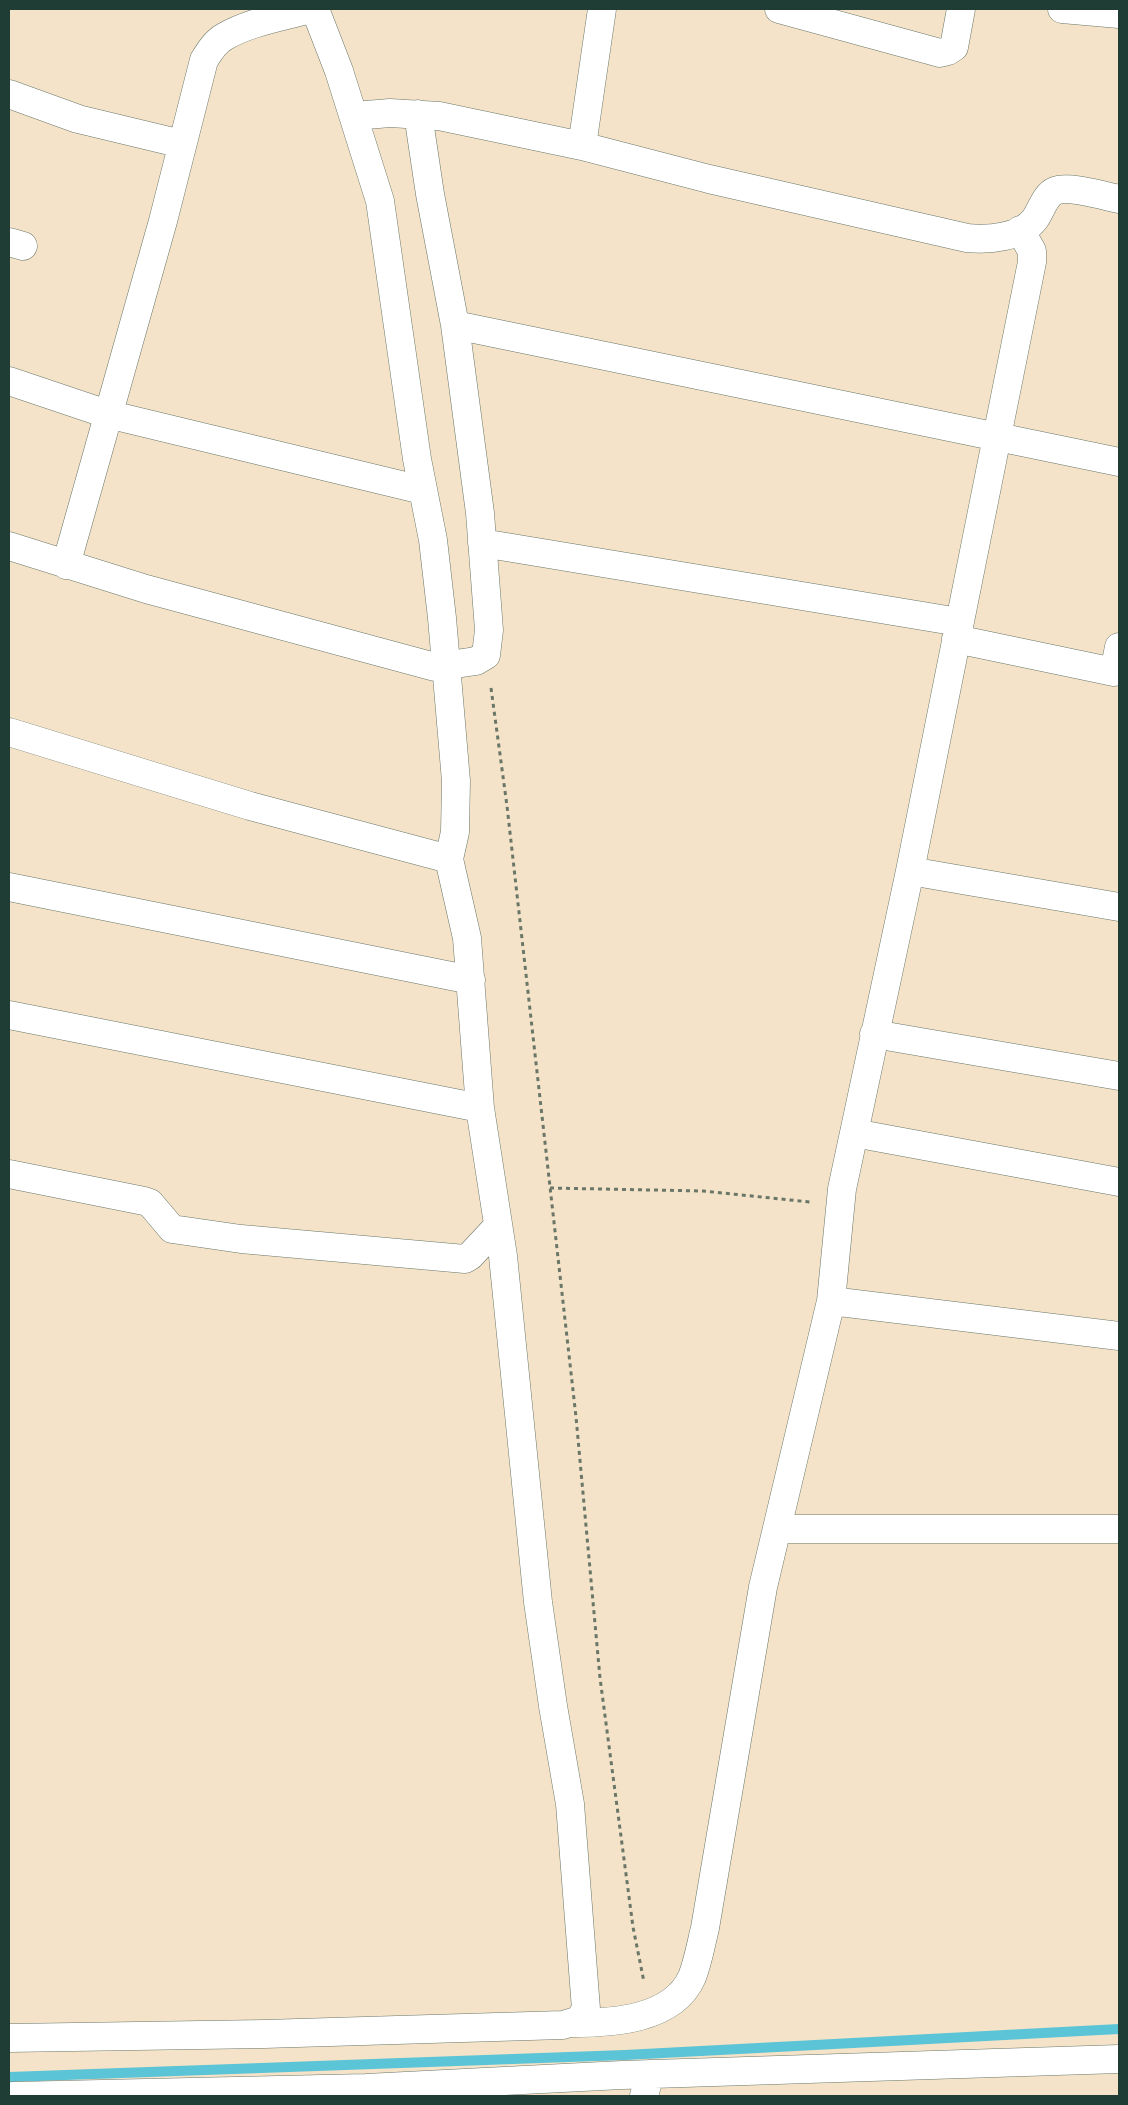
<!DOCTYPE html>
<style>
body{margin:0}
#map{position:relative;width:1128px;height:2105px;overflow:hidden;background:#f4e3c8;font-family:Pangolin,sans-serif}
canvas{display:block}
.frame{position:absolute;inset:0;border:10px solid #1f3d34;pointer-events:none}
</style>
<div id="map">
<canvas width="1128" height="2105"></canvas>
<div class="frame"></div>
</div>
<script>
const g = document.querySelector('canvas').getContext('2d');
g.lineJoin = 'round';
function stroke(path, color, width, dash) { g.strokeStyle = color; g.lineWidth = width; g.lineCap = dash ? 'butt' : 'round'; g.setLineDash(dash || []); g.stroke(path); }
stroke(new Path2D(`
 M 9,2077 L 625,2055 L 1119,2029`), '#5bc4d6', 10);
const minor = new Path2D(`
 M 779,9 L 940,53 L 948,51 L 954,47 L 961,9
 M 1062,9 L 1119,14
 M 9,94 L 78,119 L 182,144
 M 354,116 L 390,113 L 439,116 L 582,146 L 709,179 L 967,238 C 988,240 1021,238 1035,219 C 1041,211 1045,195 1055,191 C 1068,185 1104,196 1119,199
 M 582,146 L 602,9
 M 9,242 L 23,246
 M 455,325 L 1119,462
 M 9,381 L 107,414 L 422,490
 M 482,543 L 959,622
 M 9,546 L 146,589 L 435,667 L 476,661 L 486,655 L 489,630 L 480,513 L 455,325 L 430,194 L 418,114
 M 66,565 L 163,221 L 204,60 C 209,52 215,42 224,37 C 249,22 282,17 310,9
 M 956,639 L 1114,672 L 1119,647
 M 9,732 L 250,806 L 449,859
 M 910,871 L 1119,907
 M 9,887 L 471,980
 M 9,1015 L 480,1108
 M 874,1034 L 1119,1076
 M 854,1133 L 1119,1182
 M 9,1174 L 144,1201 L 150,1203 L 172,1229 L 241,1239 L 465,1259 L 470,1256 L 498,1226
 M 831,1301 L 1119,1336
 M 777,1529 L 1119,1529
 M 572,2023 C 612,2023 673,2020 692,1977 C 698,1962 701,1944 705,1928 L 763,1587 L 831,1301 L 842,1189 L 910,871 L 1032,262 L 1032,251 L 1020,230
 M 9,2038 L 264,2034 L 563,2025 L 579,2020 L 586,2009 L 570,1804 L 553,1706 L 538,1602 L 503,1256 L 480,1108 L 467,938 L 449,859 L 455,832 L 456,781 L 442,618 L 433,540 L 417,459 L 380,201 L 339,71 L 315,9
 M 13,2096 L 366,2088 L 622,2075 L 1119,2059
 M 644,2096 L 650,2074`);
stroke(minor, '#6a7768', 29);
stroke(new Path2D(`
 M 491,688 L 507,806 L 576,1417 L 600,1678 L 633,1927 L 644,1982
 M 550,1188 L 703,1191 L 810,1202`), '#6a7768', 3, [4, 4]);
stroke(minor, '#fff', 28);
</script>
